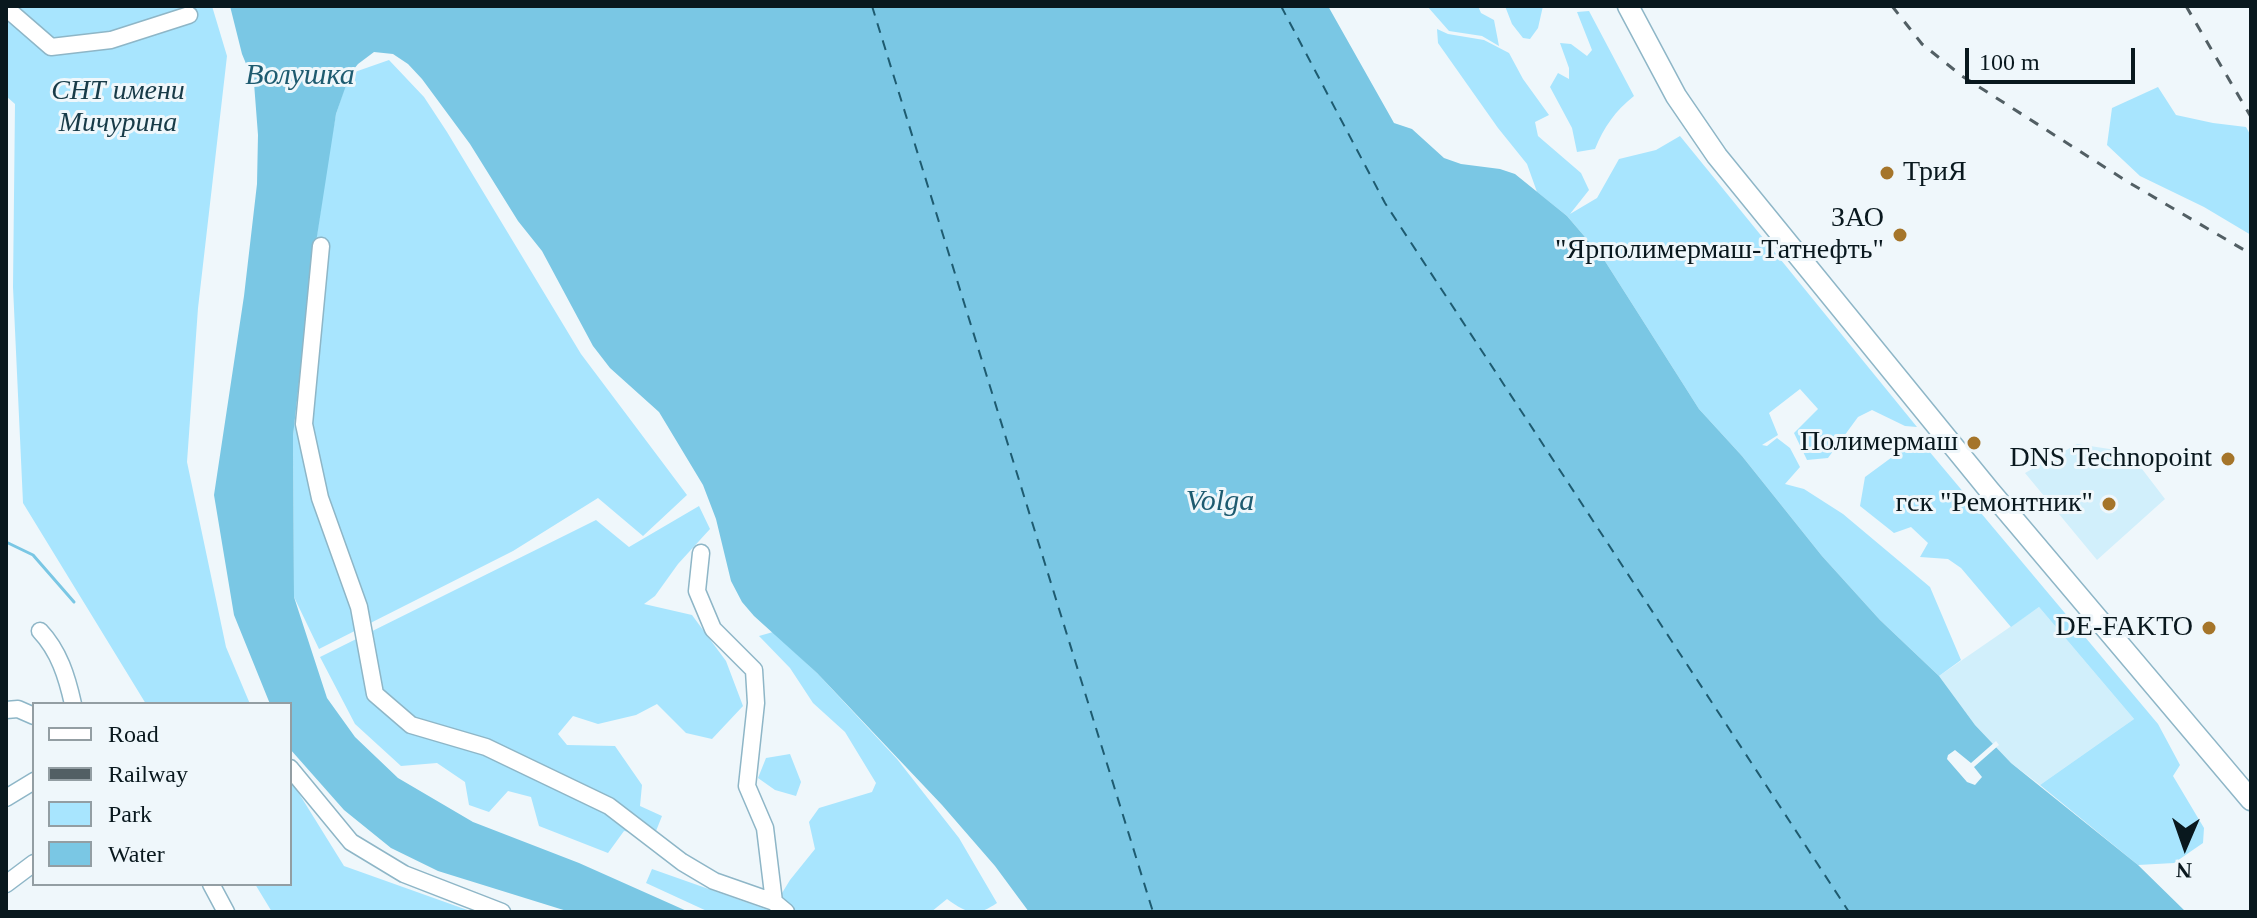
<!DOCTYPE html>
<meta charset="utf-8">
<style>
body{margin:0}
#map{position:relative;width:2257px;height:918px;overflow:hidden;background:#eff7fb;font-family:"Times New Roman",serif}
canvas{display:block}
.frame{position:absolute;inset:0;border:8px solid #09181e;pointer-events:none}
.legend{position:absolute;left:32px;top:702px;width:260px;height:184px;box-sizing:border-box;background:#eff7fb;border:2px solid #939ea3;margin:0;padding:10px 14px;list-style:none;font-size:24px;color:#09181e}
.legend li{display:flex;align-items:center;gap:16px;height:40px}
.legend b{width:40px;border:2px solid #939ea3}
.north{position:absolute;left:2145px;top:806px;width:80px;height:80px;-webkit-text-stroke:6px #eff7fb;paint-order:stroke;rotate:182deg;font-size:22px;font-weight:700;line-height:32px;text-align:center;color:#09181e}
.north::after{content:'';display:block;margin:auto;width:28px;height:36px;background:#09181e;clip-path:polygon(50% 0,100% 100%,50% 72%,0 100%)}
.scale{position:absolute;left:1965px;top:48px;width:170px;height:36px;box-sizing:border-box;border:4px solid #09181e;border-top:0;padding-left:10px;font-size:24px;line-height:28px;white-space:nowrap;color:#09181e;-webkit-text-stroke:6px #eff7fb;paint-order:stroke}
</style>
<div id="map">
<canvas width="2257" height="918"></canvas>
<div class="frame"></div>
<ul class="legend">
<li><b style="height:10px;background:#fff"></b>Road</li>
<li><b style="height:10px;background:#525f64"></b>Railway</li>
<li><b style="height:22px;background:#a8e5fe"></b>Park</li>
<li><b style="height:22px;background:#7ac7e4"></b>Water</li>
</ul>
<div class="north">N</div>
<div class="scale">100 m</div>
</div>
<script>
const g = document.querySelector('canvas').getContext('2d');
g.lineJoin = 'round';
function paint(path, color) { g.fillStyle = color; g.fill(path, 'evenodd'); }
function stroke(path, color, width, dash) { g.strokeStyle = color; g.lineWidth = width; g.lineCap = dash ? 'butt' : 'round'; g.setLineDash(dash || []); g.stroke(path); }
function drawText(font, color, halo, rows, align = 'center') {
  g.font = font + ' "Times New Roman",serif'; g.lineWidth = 6; g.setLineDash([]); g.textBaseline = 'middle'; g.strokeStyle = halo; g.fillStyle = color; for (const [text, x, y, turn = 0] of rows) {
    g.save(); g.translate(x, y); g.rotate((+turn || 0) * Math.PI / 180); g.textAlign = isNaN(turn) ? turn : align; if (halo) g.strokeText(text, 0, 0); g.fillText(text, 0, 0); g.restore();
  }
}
paint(new Path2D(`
 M 2077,444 L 2129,452 L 2165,499 L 2097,560 L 2025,473 Z
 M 2039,607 L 2134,719 L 2040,785 L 2011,763 L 1975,725 L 1939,676 Z`), '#d1effb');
paint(new Path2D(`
 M 6,6 L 212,6 L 227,56 L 198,308 L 187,462 L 226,647 L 250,704 L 146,704 L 23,503 L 13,287 L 15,104 L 6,96 Z
 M 1427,6 L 1478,6 L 1481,13 L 1494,20 L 1499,46 L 1482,36 L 1449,31 Z
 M 1505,6 L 1543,6 L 1538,28 L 1530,39 L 1523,38 L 1512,24 Z
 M 1589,11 L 1634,96 C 1615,111 1604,127 1595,149 L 1577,152 L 1572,128 L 1550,87 L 1558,73 L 1569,79 L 1569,68 L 1560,43 L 1571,44 L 1587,56 L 1592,50 L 1577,12 Z
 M 1437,29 L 1448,34 L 1484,40 L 1509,53 L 1523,79 L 1549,115 L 1535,122 L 1538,136 L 1581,173 L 1589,190 L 1570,214 L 1597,198 L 1619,159 L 1656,150 L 1680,136 L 1917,427 L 1905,426 L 1872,410 L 1858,417 L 1828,458 L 1807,460 L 1794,433 L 1818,409 L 1800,389 L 1769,413 L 1778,435 L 1762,445 L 1767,446 L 1777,438 L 1790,448 L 1800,467 L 1785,484 L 1804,489 L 1843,514 L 1930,587 L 1961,660 L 1939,676 L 1880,620 L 1822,556 L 1742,456 L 1699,409 L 1603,258 L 1567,216 L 1537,192 L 1527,164 L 1498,128 L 1438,43 Z
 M 389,60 L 424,97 L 447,132 L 581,354 L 687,495 L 643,536 L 598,498 L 513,551 L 319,649 L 294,597 L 293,436 L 311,275 L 330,145 L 336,114 L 349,74 Z
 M 2158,87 L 2176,115 L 2213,123 L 2246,127 L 2251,136 L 2251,235 L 2204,207 L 2140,176 L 2107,145 L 2112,108 Z
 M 1918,438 L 2158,724 L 2180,765 L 2173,776 L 2204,828 L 2203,843 L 2174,863 L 2138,865 L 2040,785 L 2134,719 L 2039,607 L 2011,627 L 1961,568 L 1948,559 L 1920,557 L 1928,543 L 1911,527 L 1894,533 L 1860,506 L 1865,477 Z
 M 699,506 L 710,529 L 678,564 L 655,596 L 644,604 L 692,615 L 726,661 L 743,706 L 712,739 L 686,733 L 657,704 L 636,715 L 598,724 L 573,716 L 558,734 L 567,745 L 615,746 L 642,785 L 640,806 L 662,816 L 654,836 L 624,831 L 608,853 L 539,826 L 531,797 L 508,791 L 489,812 L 469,805 L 465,782 L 437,763 L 401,766 L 355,724 L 320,657 L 596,520 L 629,547 Z
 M 773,632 L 817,673 L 897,759 L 959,838 L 997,903 C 975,918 967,913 947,899 L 931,912 L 709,912 L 646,883 L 652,869 L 771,911 L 790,880 L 815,849 L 809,822 L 819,808 L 872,792 L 876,783 L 845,732 L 813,703 L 790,668 L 759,636 Z
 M 790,754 L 801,782 L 796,796 L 775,790 L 758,778 L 766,758 Z
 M 290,779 L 344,866 L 473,912 L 272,912 L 255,884 L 290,884 Z`), '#a8e5fe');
paint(new Path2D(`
 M 230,6 L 1328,6 L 1394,123 L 1412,129 L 1444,158 L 1461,164 L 1500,169 L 1515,174 L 1567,216 L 1603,258 L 1699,409 L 1742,456 L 1822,556 L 1880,620 L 1939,676 L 1975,725 L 2011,763 L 2138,865 L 2186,912 L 1029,912 L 995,866 L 942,805 L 817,673 L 754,616 L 742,602 L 731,581 L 716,519 L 703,485 L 659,412 L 610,368 L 593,346 L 542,251 L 518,221 L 470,144 L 422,79 L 408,64 L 393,54 L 374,52 L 358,64 L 350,74 L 336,114 L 311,275 L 293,436 L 294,597 L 327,698 L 355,737 L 398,778 L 473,822 L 579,863 L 689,912 L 570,912 L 438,871 L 391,848 L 344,810 L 290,749 L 290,704 L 270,704 L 234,615 L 214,495 L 244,296 L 257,184 L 258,135 L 254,83 L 242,54 Z`), '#7ac7e4');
paint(new Path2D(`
 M 1996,741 L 1999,745 L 1974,767 L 1982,777 L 1975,785 L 1967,782 L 1947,759 L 1948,755 L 1955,750 L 1971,763 Z`), '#eff7fb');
stroke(new Path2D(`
 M 6,542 L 33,555 L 74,602`), '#7ac7e4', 3);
stroke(new Path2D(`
 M 872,6 L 1153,912
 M 1281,6 L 1385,203 L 1849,912`), '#1e5b70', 2, [10, 8]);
const minor = new Path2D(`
 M 6,8 L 51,47 L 111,40 L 189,15
 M 321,246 L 304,424 L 320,498 L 359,607 L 375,694 L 411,725 L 486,747 L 609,806 L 682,862 L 714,881 L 774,902
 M 701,553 L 697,591 L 713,629 L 754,670 L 756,703 L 747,786 L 765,828 L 774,902 L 786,912
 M 40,631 C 59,651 67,677 73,704
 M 6,710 L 18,709 L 34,716
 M 290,768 L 351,842 L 404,874 L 502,912
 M 6,798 L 34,781
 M 6,884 L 34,863
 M 211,884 L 226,912`);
const major = new Path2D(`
 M 1628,6 L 1676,96 L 1717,156 L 1989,490 L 2251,800`);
stroke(minor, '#8eb6c7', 19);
stroke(major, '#8eb6c7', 23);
stroke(minor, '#fff', 16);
stroke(major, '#fff', 20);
stroke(new Path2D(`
 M 1892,6 L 1922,44 L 1962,76 L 2128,182 L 2251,254
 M 2186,6 L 2251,117`), '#525f64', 3, [10, 10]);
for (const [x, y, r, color] of [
 [1887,173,8,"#a5752a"],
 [1900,235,8,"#a5752a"],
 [1974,443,8,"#a5752a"],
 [2228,459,8,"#a5752a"],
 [2109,504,8,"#a5752a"],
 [2209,628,8,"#a5752a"]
]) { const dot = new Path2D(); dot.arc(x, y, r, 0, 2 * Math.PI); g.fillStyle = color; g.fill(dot); stroke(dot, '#eff7fb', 3); }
drawText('italic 28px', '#183b48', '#eff7fb', [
 ["СНТ имени",118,92],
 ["Мичурина",118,124]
]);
drawText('28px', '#09181e', '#eff7fb', [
 ["ТриЯ",1903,173,"left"],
 ["ЗАО",1884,219],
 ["\"Ярполимермаш-Татнефть\"",1884,251],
 ["Полимермаш",1958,443],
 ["DNS Technopoint",2212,459],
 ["гск \"Ремонтник\"",2093,504],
 ["DE-FAKTO",2193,628]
], 'right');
drawText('italic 30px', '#1e5b70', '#eff7fb', [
 ["Волушка",300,76],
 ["Volga",1220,502]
]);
</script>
